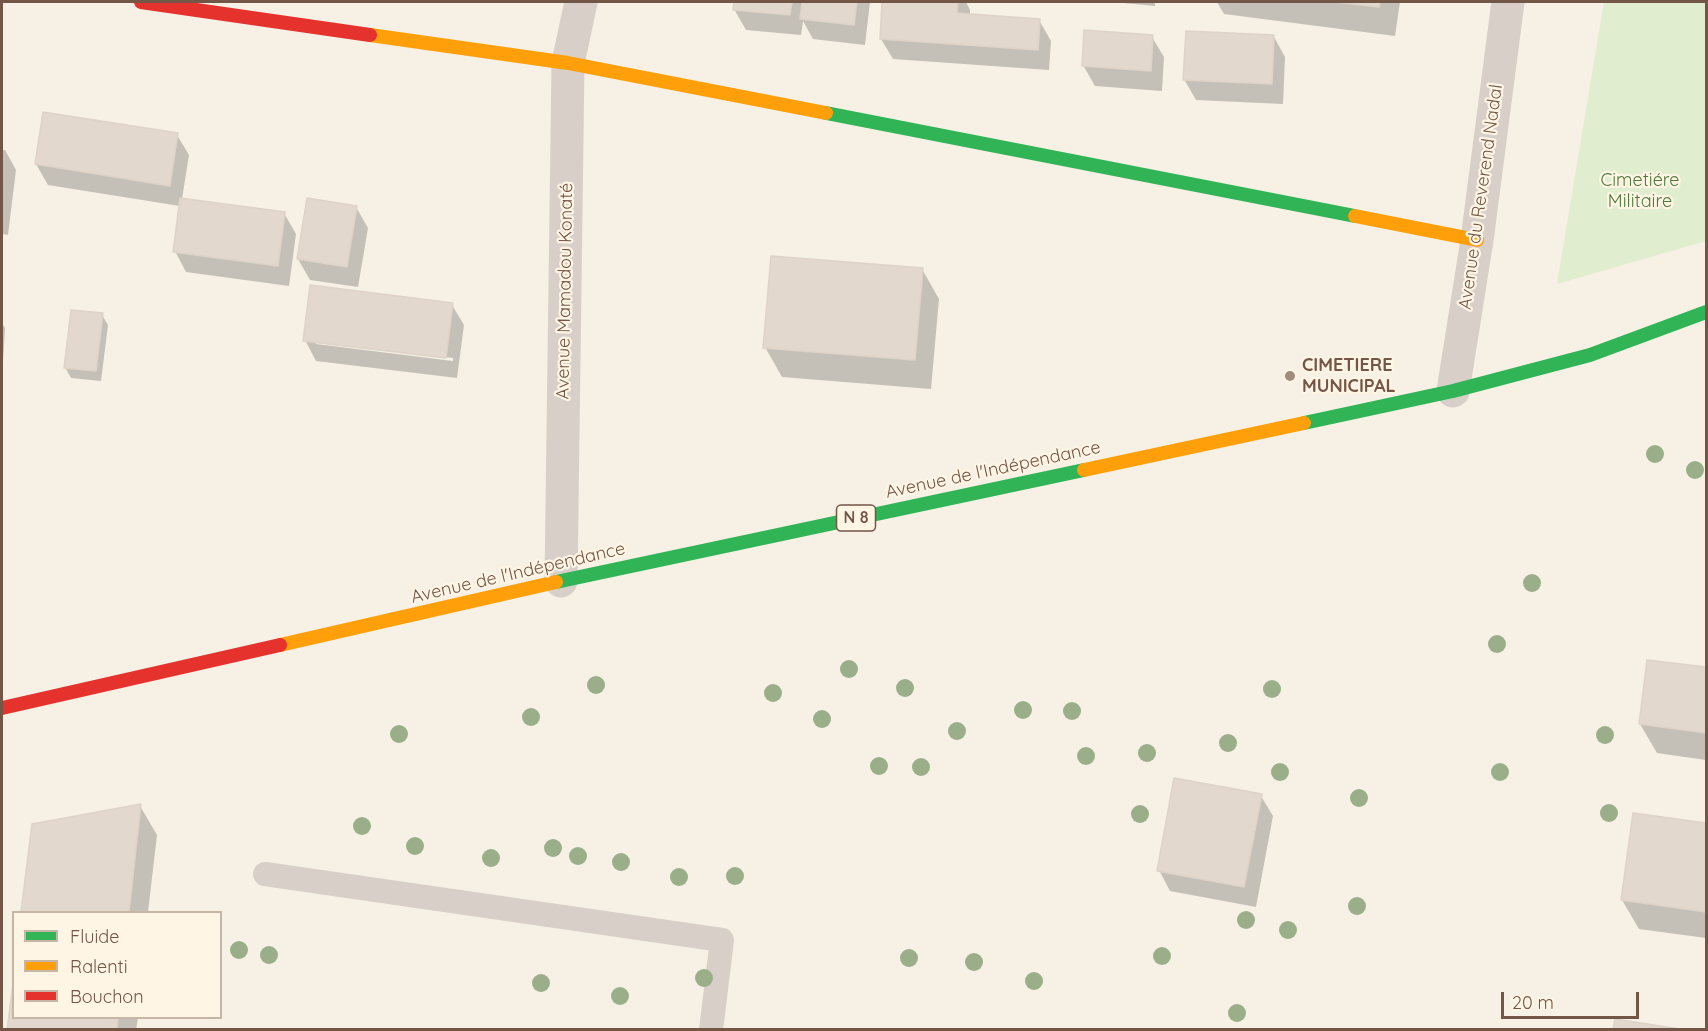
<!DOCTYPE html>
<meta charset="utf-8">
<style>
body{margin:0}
#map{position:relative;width:1708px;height:1031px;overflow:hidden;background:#f6f0e5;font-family:Quicksand,sans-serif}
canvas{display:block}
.frame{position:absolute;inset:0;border:3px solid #735646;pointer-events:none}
.legend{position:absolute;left:12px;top:911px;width:210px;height:108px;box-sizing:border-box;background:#fff5e5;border:2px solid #c7b5a5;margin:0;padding:8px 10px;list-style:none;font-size:18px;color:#735646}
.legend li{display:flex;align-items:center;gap:12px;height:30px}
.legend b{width:30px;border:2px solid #c7b5a5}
.scale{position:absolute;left:1501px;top:992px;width:138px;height:27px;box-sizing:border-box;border:3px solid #735646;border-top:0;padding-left:8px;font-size:18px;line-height:21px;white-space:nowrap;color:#735646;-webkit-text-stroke:4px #fff5e5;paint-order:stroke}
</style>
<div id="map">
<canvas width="1708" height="1031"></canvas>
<div class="frame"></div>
<ul class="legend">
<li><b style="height:8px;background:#30b455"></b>Fluide</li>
<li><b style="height:8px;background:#ff9f0a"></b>Ralenti</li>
<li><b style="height:8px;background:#e5322d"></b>Bouchon</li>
</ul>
<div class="scale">20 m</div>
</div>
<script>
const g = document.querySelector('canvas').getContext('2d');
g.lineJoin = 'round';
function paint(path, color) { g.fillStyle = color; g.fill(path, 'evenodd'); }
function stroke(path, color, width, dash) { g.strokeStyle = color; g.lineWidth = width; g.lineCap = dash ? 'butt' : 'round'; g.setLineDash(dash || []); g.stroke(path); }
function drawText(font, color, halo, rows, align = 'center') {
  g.font = font + ' Quicksand,sans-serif'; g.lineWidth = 4.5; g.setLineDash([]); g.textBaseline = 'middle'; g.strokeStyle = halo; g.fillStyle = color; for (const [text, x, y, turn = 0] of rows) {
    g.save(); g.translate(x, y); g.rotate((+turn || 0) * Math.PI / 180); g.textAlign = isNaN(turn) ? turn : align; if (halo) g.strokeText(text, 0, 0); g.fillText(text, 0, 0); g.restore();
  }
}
paint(new Path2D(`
 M 1604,2 L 1706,2 L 1706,241 L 1557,284 Z`), '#e1edcf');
paint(new Path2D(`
 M 735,2 L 870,2 L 865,45 L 813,39 L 803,21 L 801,35 L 746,30 L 734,9 Z
 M 884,2 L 966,2 L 970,10 L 970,15 L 1039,20 L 1051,41 L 1049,70 L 893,59 L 881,39 Z
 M 1111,2 L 1155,2 L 1155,6 L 1112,2 Z
 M 1217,2 L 1400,2 L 1395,36 L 1224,14 Z
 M 1152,37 L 1164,57 L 1162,91 L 1095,86 L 1083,65 Z
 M 1274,37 L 1285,57 L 1283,104 L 1196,100 L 1184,79 Z
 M 177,135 L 189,155 L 182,199 L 284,213 L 296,234 L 289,286 L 186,272 L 175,251 L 180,206 L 48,185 L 36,164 Z
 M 2,150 L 5,150 L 16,170 L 8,235 L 2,234 Z
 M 356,207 L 368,228 L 358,287 L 310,280 L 298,259 Z
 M 922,269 L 939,299 L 931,389 L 782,377 L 765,347 Z
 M 452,305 L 464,325 L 457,378 L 316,361 L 305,340 ZM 316,341 L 453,358 L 453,361 L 316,344 Z
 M 102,315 L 108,325 L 101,381 L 71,378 L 65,367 Z
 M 2,323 L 5,328 L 2,379 Z
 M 1648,661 L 1706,669 L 1706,760 L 1657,753 L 1640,724 Z
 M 1261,796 L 1273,816 L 1256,907 L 1170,891 L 1159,870 Z
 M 140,806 L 157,835 L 148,912 L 23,912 L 34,826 Z
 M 1634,815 L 1706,825 L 1706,938 L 1639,929 L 1622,900 Z
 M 14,1018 L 138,1018 L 136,1030 L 8,1030 Z`), '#0003');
const building = new Path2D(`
 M 734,2 L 792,2 L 790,15 L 733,10 Z
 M 802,2 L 857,2 L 854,25 L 800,19 Z
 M 882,2 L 958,2 L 957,13 L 1040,19 L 1038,50 L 880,39 Z
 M 1335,2 L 1380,2 L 1379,7 Z
 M 1084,30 L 1153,35 L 1151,71 L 1082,66 Z
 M 1186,31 L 1274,35 L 1272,84 L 1183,80 Z
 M 43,112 L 178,133 L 170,186 L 35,164 Z
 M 180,198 L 285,212 L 278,266 L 173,252 Z
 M 307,198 L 357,206 L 347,267 L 297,259 Z
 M 771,256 L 923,268 L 915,360 L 763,348 Z
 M 310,285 L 453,303 L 446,358 L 303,341 Z
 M 71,310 L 103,313 L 96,371 L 64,368 Z
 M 1647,660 L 1706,667 L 1706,733 L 1639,724 Z
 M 1174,778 L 1262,794 L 1244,887 L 1157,871 Z
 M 141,804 L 129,912 L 21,912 L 32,824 Z
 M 1633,813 L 1706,823 L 1706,912 L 1621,900 Z
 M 14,976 L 14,1018 L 118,1018 L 117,1030 L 7,1030 Z
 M 1615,1019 L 1686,1030 L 1613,1030 Z`);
paint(building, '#e2d8cd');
stroke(building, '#dfd3c7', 1.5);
stroke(new Path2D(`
 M 265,874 L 722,940 L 711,1030`), '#d7cfc8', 24);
stroke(new Path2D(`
 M 1453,391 L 1477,240 L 1508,2
 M 561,581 L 568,63 L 581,2`), '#d7cfc8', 33);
stroke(new Path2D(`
 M 826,113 L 1355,216
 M 1304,423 L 1453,391 L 1590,355 L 1706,312
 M 556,582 L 1084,470`), '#30b455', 14);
stroke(new Path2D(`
 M 370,35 L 568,63 L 826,113
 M 1355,216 L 1477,240
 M 1084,470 L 1304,423
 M 280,645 L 556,582`), '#ff9f0a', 14);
stroke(new Path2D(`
 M 141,2 L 370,35
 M 2,708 L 280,645`), '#e5322d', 14);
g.fillStyle = '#9aaf89';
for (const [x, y] of [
 [1655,454],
 [1695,470],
 [1532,583],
 [1497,644],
 [849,669],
 [596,685],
 [905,688],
 [1272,689],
 [773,693],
 [1023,710],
 [1072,711],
 [531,717],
 [822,719],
 [957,731],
 [399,734],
 [1605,735],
 [1228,743],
 [1147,753],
 [1086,756],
 [879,766],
 [921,767],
 [1280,772],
 [1500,772],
 [1359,798],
 [1609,813],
 [1140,814],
 [362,826],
 [415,846],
 [553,848],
 [578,856],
 [491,858],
 [621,862],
 [735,876],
 [679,877],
 [1357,906],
 [1246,920],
 [1288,930],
 [239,950],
 [269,955],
 [1162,956],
 [909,958],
 [974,962],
 [704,978],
 [1034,981],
 [541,983],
 [620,996],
 [1237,1013]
]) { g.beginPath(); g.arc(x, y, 9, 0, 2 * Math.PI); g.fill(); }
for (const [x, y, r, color] of [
 [1290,376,6,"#a18c7e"]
]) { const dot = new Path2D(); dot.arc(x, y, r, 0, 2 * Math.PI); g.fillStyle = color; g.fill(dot); stroke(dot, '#fff5e5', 2); }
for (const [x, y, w] of [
 [856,518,39]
]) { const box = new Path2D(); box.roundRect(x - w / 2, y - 13, w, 26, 4.5); g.fillStyle = '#fff5e5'; g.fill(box); stroke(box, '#735646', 1.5); }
drawText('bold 16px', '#735646', null, [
 ["N 8",856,518]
]);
drawText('18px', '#4e793d', '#fff5e5', [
 ["Cimetiére",1640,181],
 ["Militaire",1640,202]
]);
drawText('18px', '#735646', '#fff5e5', [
 ["Avenue du Reverend Nadal",1481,197,-82],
 ["Avenue Mamadou Konaté",565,291,-89],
 ["Avenue de l'Indépendance",993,470,-12],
 ["Avenue de l'Indépendance",518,573,-13]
]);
drawText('bold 18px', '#735646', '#fff5e5', [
 ["CIMETIERE",1302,366],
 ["MUNICIPAL",1302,387]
], 'left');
</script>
